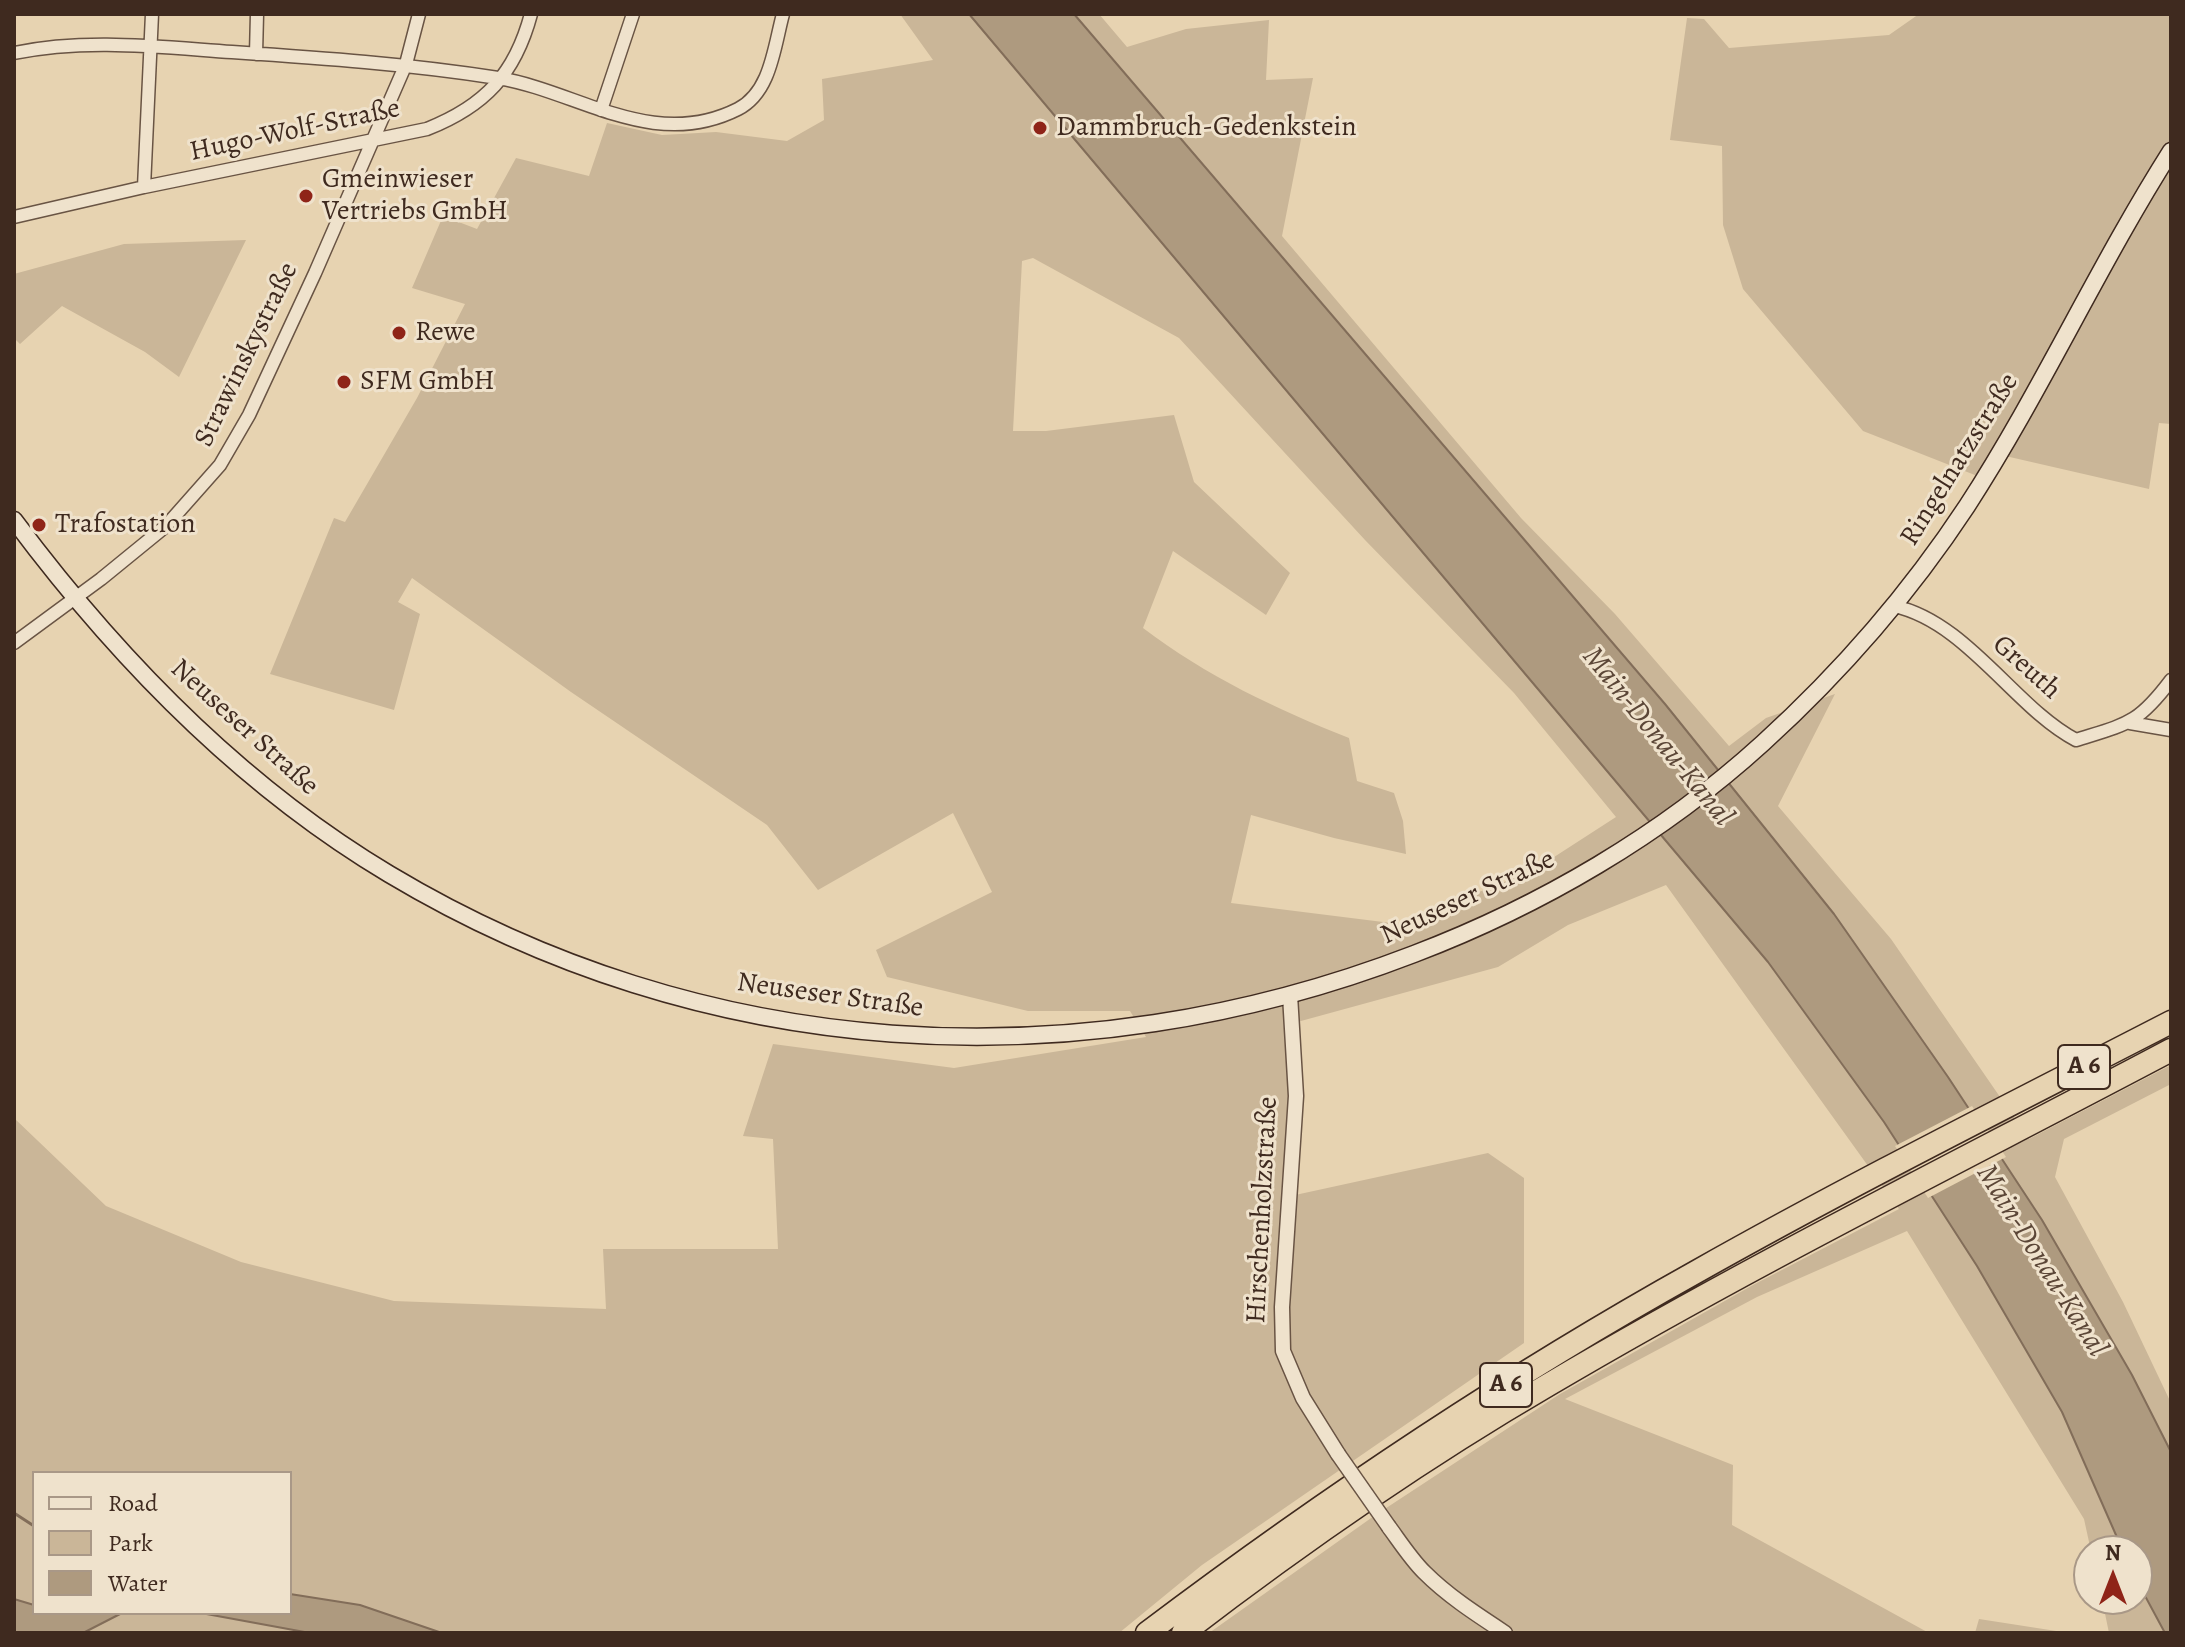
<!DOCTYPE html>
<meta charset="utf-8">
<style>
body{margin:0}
#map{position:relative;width:2185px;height:1647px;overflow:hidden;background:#e7d3b1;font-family:Alegreya,serif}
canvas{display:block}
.frame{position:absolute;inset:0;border:16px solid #3f2a1f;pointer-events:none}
.legend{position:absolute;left:32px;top:1471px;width:260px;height:144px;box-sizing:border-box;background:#efe2cc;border:2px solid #a99887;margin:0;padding:10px 14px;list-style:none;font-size:24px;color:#3f2a1f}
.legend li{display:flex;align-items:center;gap:16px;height:40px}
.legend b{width:40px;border:2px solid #a99887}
.north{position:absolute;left:2073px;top:1535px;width:80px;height:80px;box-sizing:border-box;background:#efe2cc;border:2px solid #a99887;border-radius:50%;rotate:0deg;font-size:22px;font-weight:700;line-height:32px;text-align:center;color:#3f2a1f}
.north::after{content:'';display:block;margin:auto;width:28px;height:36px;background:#8f2418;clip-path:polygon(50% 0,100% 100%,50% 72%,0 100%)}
</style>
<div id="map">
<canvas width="2185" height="1647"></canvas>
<div class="frame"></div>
<ul class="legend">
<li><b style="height:10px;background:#efe2cc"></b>Road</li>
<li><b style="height:22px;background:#cab698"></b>Park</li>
<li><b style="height:22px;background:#ae9a7f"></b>Water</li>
</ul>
<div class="north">N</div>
</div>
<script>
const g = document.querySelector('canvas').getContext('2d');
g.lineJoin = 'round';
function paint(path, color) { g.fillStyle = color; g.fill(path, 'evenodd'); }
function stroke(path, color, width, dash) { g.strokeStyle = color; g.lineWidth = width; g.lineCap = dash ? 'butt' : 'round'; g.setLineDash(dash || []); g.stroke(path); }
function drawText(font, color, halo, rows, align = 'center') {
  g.font = font + ' Alegreya,serif'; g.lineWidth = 6; g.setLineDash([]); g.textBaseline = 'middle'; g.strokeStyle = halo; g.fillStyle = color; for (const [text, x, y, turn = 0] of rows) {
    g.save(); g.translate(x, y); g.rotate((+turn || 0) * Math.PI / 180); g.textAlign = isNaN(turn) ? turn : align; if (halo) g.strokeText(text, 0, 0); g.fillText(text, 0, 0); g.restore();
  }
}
paint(new Path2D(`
 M 900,14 L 969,14 L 1768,962 L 1884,1122 L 1977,1266 L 2062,1412 L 2123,1551 L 2091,1551 L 2084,1519 L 1907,1231 L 1757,1297 L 1565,1399 L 1733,1465 L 1732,1525 L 1929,1633 L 1209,1633 L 1374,1516 L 1560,1394 L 1753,1285 L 1899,1209 L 1666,885 L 1568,925 L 1498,967 L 1290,1024 L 1293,1095 L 1286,1197 L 1488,1153 L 1524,1178 L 1524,1343 L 1202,1565 L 1119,1633 L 442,1633 L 360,1605 L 290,1594 L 290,1473 L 34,1473 L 34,1605 L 14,1599 L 14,1118 L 106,1206 L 241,1262 L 394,1301 L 606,1309 L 603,1249 L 778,1249 L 773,1139 L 743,1136 L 773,1044 L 954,1068 L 1146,1037 L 1130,1011 L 1028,1011 L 887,977 L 876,950 L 992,892 L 953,813 L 818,890 L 767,825 L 571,692 L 412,578 L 398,602 L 420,614 L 394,710 L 270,674 L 334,518 L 345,522 L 417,398 L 465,304 L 412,288 L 443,216 L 477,229 L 516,158 L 589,176 L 607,123 L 662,135 L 716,132 L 787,141 L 824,120 L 822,79 L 933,60 ZM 1033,258 L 1179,338 L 1365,540 L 1514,693 L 1616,817 L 1534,870 L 1399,924 L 1231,903 L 1251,815 L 1334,838 L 1406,854 L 1403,821 L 1394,793 L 1357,781 L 1349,738 C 1276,709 1206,676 1143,628 L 1173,551 L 1266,615 L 1290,573 L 1194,482 L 1174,415 L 1046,431 L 1013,431 L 1022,261 Z
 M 1074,14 L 1099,14 L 1127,47 L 1186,29 L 1269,20 L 1266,80 L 1313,78 L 1282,236 L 1521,518 L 1615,614 L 1729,746 L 1766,718 L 1835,694 L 1778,806 L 1891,939 L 2029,1139 L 2171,1065 L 2171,1084 L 2064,1139 L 2055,1177 L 2123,1302 L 2171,1403 L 2171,1452 L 2131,1375 L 2042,1220 L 1948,1077 L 1834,914 L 1665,704 Z
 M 1919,14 L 2171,14 L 2171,424 L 2159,423 L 2149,489 L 2001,455 L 1985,479 L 1863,431 L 1743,289 L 1723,225 L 1722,146 L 1670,140 L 1687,18 L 1704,19 L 1729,48 L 1889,35 Z
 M 246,240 L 179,377 L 145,352 L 62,306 L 20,344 L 14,338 L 14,274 L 124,244 Z
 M 2137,1581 L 2165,1633 L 2109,1633 L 2102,1599 L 2137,1599 Z
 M 122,1613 L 201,1613 L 310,1633 L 83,1633 Z
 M 1979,1619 L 2069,1633 L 1975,1633 Z`), '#cab698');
const water = new Path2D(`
 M 969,14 L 1074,14 L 1665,704 L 1834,914 L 1948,1077 L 2042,1220 L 2132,1375 L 2171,1452 L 2171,1633 L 2165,1633 L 2137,1581 L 2137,1551 L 2123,1551 L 2062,1412 L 1977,1266 L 1884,1122 L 1768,962 Z
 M 290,1594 L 360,1605 L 442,1633 L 310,1633 L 201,1613 L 290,1613 Z
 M 14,1599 L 34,1605 L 34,1613 L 122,1613 L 83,1633 L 18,1633 L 14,1632 Z`);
paint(water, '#ae9a7f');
stroke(water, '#826d59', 2);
paint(new Path2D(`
 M 1972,1106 L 2006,1157 L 1928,1198 L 1895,1146 Z`), '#e7d3b1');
stroke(new Path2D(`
 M 14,1513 L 34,1526`), '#826d59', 3);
const minor = new Path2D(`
 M 14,53 C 86,38 159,47 232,52 C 321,58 409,64 498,78 C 578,91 653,152 738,109 C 771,92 774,47 783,14
 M 256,54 L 257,14
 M 601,110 L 633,14
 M 144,187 L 152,14
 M 14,217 L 144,187 L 427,129 C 485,106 515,74 531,14
 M 1894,606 C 1967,622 2015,708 2076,740 C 2127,724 2138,724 2171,680
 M 14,643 L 101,579 L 166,526 L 220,465 L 249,415 L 315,273 L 406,64 L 419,14
 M 2130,723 L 2171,730`);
const tertiary = new Path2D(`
 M 1290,995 L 1296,1096 L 1282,1307 L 1283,1351 L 1303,1398 L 1338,1454
 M 1389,1527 C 1400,1542 1411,1559 1424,1572 C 1448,1596 1476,1614 1505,1633`);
const secondary = new Path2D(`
 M 14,520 C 117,658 240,785 389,874 C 703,1062 1074,1085 1414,954 C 1540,906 1662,835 1763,743 C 1840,673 1909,594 1967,506 C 2041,392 2098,266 2171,151`);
const motorway = new Path2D(`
 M 1147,1633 C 1322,1501 1504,1379 1696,1272 C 1852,1184 2012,1104 2171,1022
 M 1183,1633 C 1299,1544 1421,1459 1548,1385 C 1751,1265 1963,1160 2171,1050`);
stroke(minor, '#695444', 15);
stroke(tertiary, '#695444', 17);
stroke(secondary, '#3f2a1f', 19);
stroke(motorway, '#3f2a1f', 25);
stroke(minor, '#efe2cc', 12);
stroke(tertiary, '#efe2cc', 14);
stroke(secondary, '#efe2cc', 16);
stroke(motorway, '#e7d3b1', 22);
const tertiaryBridge = new Path2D(`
 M 1338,1454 L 1389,1527`);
stroke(tertiaryBridge, '#695444', 17, []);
stroke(tertiaryBridge, '#efe2cc', 14);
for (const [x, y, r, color] of [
 [1040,128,8,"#8f2418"],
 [306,196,8,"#8f2418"],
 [399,333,8,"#8f2418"],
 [344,382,8,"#8f2418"],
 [39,525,8,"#8f2418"]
]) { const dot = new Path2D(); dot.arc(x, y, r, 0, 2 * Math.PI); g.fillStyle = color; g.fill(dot); stroke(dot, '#efe2cc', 3); }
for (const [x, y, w] of [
 [2084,1067,52],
 [1506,1385,52]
]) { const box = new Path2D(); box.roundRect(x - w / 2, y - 22, w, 44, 6); g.fillStyle = '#efe2cc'; g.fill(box); stroke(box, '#3f2a1f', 2); }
drawText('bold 26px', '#3f2a1f', null, [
 ["A 6",2084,1067],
 ["A 6",1506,1385]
]);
drawText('28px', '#3f2a1f', '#efe2cc', [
 ["Dammbruch-Gedenkstein",1056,128],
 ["Gmeinwieser",322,180],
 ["Vertriebs GmbH",322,212],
 ["Rewe",415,333],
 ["SFM GmbH",360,382],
 ["Trafostation",55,525]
], 'left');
drawText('28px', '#3f2a1f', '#efe2cc', [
 ["Hugo-Wolf-Straße",295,131,-12],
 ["Strawinskystraße",247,355,-64],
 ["Ringelnatzstraße",1960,460,-58],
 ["Greuth",2026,668,42],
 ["Neuseser Straße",244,728,42],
 ["Neuseser Straße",1468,898,-25],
 ["Neuseser Straße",830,996,8],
 ["Hirschenholzstraße",1263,1210,-87]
]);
drawText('italic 30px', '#5b4637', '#efe2cc', [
 ["Main-Donau-Kanal",1657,737,51],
 ["Main-Donau-Kanal",2041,1261,58]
]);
</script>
